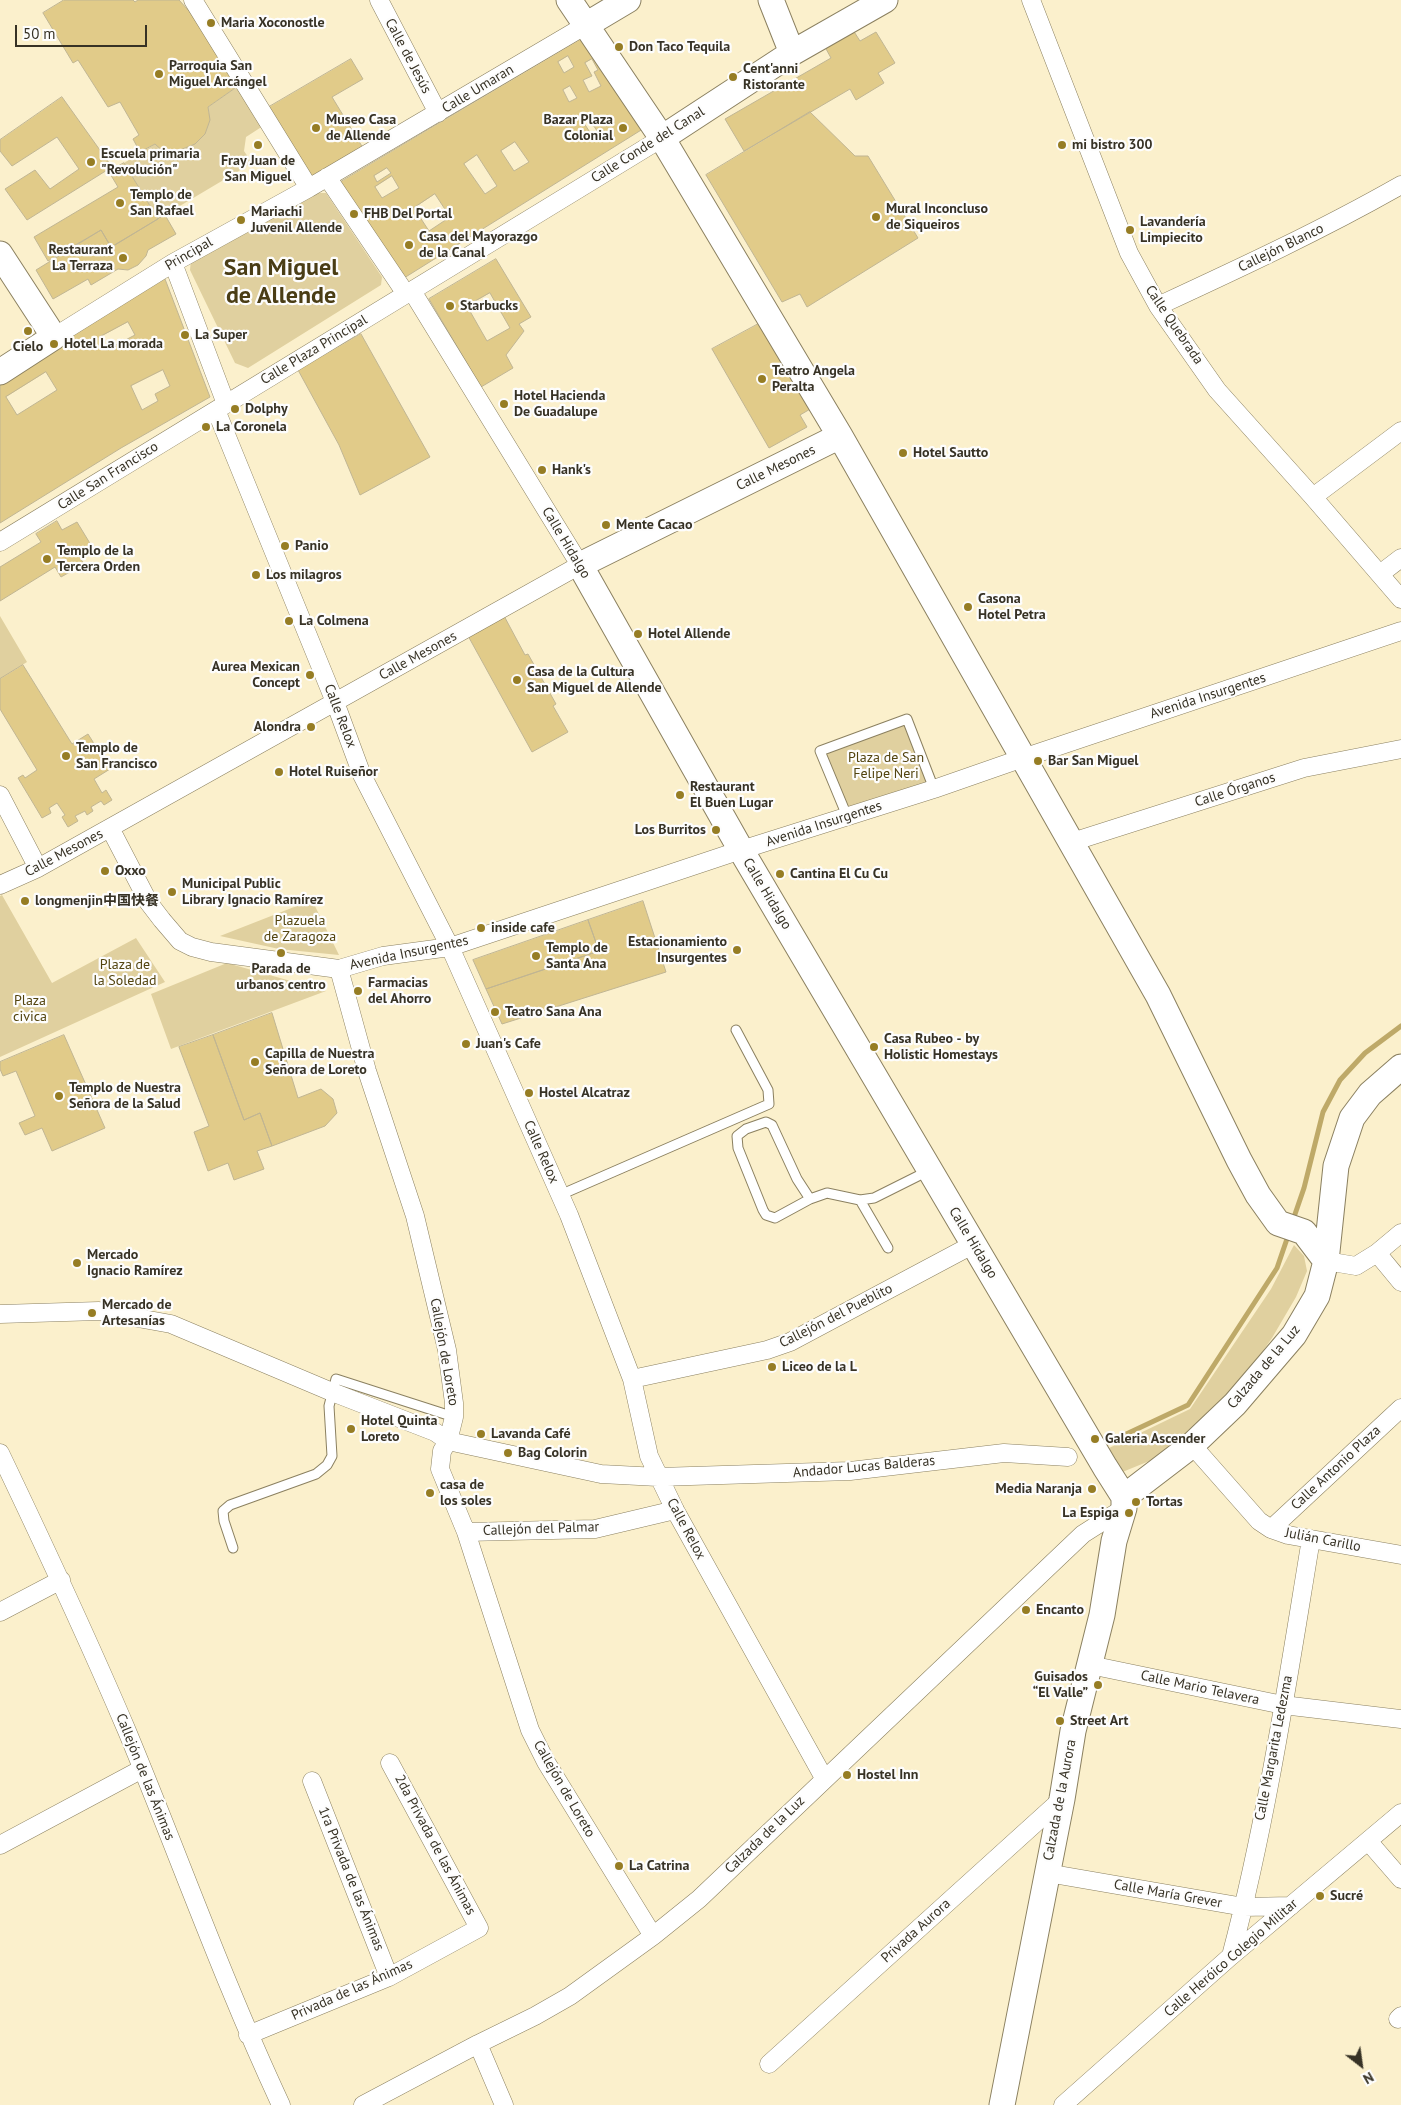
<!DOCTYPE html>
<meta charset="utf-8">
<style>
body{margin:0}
#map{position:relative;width:1401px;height:2105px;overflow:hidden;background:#fbf0cc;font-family:"PT Sans",sans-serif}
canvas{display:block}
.north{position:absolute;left:1336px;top:2040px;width:50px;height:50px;-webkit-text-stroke:4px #fdfdfd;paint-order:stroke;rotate:150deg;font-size:14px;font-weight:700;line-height:20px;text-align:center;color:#373225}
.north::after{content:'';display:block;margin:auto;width:18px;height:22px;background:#373225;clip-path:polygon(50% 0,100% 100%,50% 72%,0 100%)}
.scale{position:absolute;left:15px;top:25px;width:132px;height:22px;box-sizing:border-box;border:2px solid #373225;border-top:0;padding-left:6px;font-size:15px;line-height:18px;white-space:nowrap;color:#373225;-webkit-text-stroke:4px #fdfdfd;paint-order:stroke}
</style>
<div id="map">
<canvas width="1401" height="2105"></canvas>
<div class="north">N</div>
<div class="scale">50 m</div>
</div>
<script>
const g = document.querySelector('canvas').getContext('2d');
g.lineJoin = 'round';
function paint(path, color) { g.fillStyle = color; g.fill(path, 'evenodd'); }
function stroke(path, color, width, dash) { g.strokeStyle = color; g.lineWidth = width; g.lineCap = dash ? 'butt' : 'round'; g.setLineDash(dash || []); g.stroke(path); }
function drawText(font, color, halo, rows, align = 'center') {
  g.font = font + ' "PT Sans","Noto Sans SC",sans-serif'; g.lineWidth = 4.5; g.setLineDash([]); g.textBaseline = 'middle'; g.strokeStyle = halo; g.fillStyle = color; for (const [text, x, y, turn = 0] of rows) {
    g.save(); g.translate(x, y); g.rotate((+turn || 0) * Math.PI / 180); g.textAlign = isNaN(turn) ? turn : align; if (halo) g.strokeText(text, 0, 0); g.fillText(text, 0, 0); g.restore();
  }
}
paint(new Path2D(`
 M 238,86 L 263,126 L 246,137 L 244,151 L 252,163 L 158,219 L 124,163 L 155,144 L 175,152 C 199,144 212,133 208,107 Z
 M 313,193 L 326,193 L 382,277 L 381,285 L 248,368 L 235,363 L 190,270 L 191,260 Z
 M 0,616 L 27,662 L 0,679 Z
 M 907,719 L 934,789 L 847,816 L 820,751 Z
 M 2,895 L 52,983 L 136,938 L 165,982 L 0,1057 L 0,896 Z
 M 312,900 L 339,955 L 279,949 L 220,936 Z
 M 227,963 L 326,991 L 171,1049 L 151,994 Z
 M 1294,1245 L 1304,1256 L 1307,1271 L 1296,1297 L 1272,1338 L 1237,1388 L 1164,1455 L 1120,1473 L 1107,1449 L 1190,1409 L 1271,1289 Z`), '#e0d09f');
stroke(new Path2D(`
 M 1293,1220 L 1304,1188 L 1323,1112 L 1340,1080 L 1365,1053 L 1401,1026
 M 1105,1444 L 1188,1405 L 1277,1268 L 1289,1233`), '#bea968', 5);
const building = new Path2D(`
 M 64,0 L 133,0 L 135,2 L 138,0 L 179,0 L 189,11 L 238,86 L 208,107 L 210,120 L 205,134 L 195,144 L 175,152 L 165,153 L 155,144 L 140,152 L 133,139 L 139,135 L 120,102 L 108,107 L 78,60 L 73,63 L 43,13 Z
 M 853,30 L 860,41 L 876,32 L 895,63 L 878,73 L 884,83 L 856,100 L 850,89 L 744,151 L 725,119 L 831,58 L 825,47 Z
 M 586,36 L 646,127 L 404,278 L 339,183 ZM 568,56 L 574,67 L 564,73 L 558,62 ZM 592,59 L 598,70 L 594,72 L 601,86 L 589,92 L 583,80 L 592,76 L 585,63 ZM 570,86 L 577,98 L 569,102 L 563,90 ZM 588,117 L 599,134 L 593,137 L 582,120 ZM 515,142 L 529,162 L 514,171 L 501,151 ZM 477,155 L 497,186 L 485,194 L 464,164 ZM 387,168 L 391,173 L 377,182 L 374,176 ZM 392,176 L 399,188 L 382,198 L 375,187 ZM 435,194 L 450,217 L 429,231 L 414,208 Z
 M 351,59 L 363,79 L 332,97 L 363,148 L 311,179 L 269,107 Z
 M 62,97 L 112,167 L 27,220 L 5,189 L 35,170 L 50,189 L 79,169 L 57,137 L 12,166 L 0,151 L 0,140 Z
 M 810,112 L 855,156 L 868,156 L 918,238 L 807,307 L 800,294 L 782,302 L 706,175 Z
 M 124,163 L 158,219 L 111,247 L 101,230 L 48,261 L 34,237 L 118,187 L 109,172 Z
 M 165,215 L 176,234 L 148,250 L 146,256 L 138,265 L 128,270 L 118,269 L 91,285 L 88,279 L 53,299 L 36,270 L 101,230 L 111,247 Z
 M 496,259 L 531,317 L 519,324 L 524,331 L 506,355 L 513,368 L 481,387 L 429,299 ZM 490,293 L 510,328 L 487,341 L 467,306 Z
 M 165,279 L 210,397 L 121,448 L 0,523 L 0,378 L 61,339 ZM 128,322 L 135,335 L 106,350 L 100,337 ZM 163,370 L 170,386 L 155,394 L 158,401 L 142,410 L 131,386 ZM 46,372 L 57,390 L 17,415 L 6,397 Z
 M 764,321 L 812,408 L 800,415 L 807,427 L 769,448 L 712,349 Z
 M 361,334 L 430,457 L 360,495 L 339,445 L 298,370 Z
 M 57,521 L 62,530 L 77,522 L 91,545 L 77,553 L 84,564 L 61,577 L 55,567 L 0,601 L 0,567 L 41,542 L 36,534 Z
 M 503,614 L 525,655 L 528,654 L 556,704 L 553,706 L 568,732 L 532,752 L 467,634 Z
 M 23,665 L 72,744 L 88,734 L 110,769 L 94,779 L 102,793 L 106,790 L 112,800 L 104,805 L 101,801 L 91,807 L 93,811 L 87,815 L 85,811 L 75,816 L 78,821 L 68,827 L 62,817 L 65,815 L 57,803 L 49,808 L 51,813 L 42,818 L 18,778 L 23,775 L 25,778 L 37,770 L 0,709 L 0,679 Z
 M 643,901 L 666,972 L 502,1024 L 486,989 L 599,951 L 588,920 Z
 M 588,920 L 599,951 L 486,989 L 473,960 Z
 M 272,1013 L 298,1098 L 321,1089 L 333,1099 L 337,1113 L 325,1126 L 272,1146 L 260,1113 L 244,1120 L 213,1035 Z
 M 64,1035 L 105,1128 L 52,1151 L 42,1128 L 25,1135 L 19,1123 L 35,1116 L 16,1071 L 3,1076 L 0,1069 L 0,1062 Z
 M 213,1035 L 244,1120 L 260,1113 L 272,1146 L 257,1151 L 264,1169 L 234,1180 L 228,1163 L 208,1171 L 194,1132 L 209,1126 L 179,1047 Z`);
paint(building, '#e1cb89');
stroke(building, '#c0b593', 1);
const lane = new Path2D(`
 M 847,816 L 820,751 L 907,719 L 934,789
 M 560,1195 L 769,1104 L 768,1090 L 736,1030
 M 810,1199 L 797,1179 L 772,1125 L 766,1122 L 746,1129 L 737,1136 L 738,1148 L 763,1210 L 766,1215 L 775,1218 L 810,1199 L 827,1193 L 860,1200 L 874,1198 L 928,1171
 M 860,1200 L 888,1248
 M 233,1548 L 224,1521 L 223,1511 L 230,1505 L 316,1474 L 327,1465 L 332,1456 L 329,1406 L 336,1379 L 454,1417`);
const street = new Path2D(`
 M 193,0 L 309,188
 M 379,0 L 438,113
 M 1031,0 L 1129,253 L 1158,306 L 1217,390 L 1313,497 L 1401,599
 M 327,177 L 406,294
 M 173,263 L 226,404
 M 1158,306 C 1240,268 1322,230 1401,185
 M 54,337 L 173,263 L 309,188 L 586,25
 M 216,410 L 335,702 L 362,775 L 450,947 L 569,1215 L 632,1379 L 649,1456 L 675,1510 L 824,1778
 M 1313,497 L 1401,431
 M 0,542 L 662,138
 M 1380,574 L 1401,558
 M 0,795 L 38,868
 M 110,828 L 149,903 L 162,920 L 180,941 L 192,947 L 211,952 L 339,969 L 383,956 L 450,947 L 741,850 L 934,789 L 1023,758 L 1401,631
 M 1072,842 L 1304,768 L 1401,749
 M 0,885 L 38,868 L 580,565 L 412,291
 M 339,969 L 367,1071 L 415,1216 L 447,1350 L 454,1403 L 454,1417 L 448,1441 L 442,1451 L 440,1469 L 466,1532 L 530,1730 L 546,1762 L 653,1936
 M 1377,1253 L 1401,1233
 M 1326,1261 L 1356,1266 L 1377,1253 L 1401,1282
 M 0,1314 L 99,1311 L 171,1324 L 332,1392 L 435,1432 L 448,1441 L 601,1474 L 658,1477
 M 632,1379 L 767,1350 L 790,1342 L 974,1244
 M 1192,1445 L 1259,1521 L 1271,1529 L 1288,1535 L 1401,1555
 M 0,1453 C 44,1545 87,1637 127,1731 C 179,1856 224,1983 281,2105
 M 659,1477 L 850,1471 L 1004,1453 L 1068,1457
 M 1271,1529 L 1401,1408
 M 466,1532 L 595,1529 L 675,1510
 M 0,1612 L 61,1580
 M 1090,1665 L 1283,1705 L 1401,1719
 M 312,1781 L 389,1977
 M 1368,1841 L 1401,1879
 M 0,1845 L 142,1769
 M 1047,1873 L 1244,1907 L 1291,1906
 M 1231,1956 C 1267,1820 1288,1678 1311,1539
 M 1398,2019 L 1401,2016
 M 248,2035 L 389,1977 L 479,1928 L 390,1763
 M 478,2044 L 504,2105
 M 769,2064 L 1062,1799
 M 363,2105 L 478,2044 L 535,2016 L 570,1996 L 653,1936 L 699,1899 L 1083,1534 L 1124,1508
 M 1063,2105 L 1231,1956 L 1401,1813`);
const secondary = new Path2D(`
 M 569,0 L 662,138 L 840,436 L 1158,995 L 1239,1160 L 1258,1195 L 1278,1223 L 1304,1232 L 1326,1261
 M 771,0 L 792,53
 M 586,25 L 628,0
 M 662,138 L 792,53 L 885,0
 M 0,254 L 54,337 L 0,372
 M 840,436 L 580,565 L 741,850 L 1105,1467 L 1124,1497
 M 1124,1497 L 1192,1445 L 1235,1404 L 1294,1335 L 1317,1296 L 1326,1261 L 1336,1166 L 1352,1118 L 1370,1094 L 1401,1067
 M 1002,2105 L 1062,1799 L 1073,1731 L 1102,1615 L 1114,1541 L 1124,1508 L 1124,1497`);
stroke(lane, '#8b8060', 11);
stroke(street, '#8b8060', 19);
stroke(secondary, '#8b8060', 27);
stroke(lane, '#fff', 9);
stroke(street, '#fff', 18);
stroke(secondary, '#fff', 25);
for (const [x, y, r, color] of [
 [211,23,5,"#967d24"],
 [619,47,5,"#967d24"],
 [159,74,5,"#967d24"],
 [733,77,5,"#967d24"],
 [316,128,5,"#967d24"],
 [623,128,5,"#967d24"],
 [258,145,5,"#967d24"],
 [1062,145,5,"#967d24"],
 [91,162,5,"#967d24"],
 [120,203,5,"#967d24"],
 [354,214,5,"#967d24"],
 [876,217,5,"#967d24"],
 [241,220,5,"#967d24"],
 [1130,230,5,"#967d24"],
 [409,245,5,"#967d24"],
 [123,258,5,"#967d24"],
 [450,306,5,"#967d24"],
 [28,331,5,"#967d24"],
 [185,335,5,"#967d24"],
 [54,344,5,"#967d24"],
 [762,379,5,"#967d24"],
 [504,404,5,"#967d24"],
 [235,409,5,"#967d24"],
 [206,427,5,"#967d24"],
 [903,453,5,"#967d24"],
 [542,470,5,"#967d24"],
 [606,525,5,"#967d24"],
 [285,546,5,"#967d24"],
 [47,559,5,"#967d24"],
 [256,575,5,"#967d24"],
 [968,607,5,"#967d24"],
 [289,621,5,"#967d24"],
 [638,634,5,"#967d24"],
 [310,675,5,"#967d24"],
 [517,680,5,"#967d24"],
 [311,727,5,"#967d24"],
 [66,756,5,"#967d24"],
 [1038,761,5,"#967d24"],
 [279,772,5,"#967d24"],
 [680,795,5,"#967d24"],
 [716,830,5,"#967d24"],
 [105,871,5,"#967d24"],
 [780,874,5,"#967d24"],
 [172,892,5,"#967d24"],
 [25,901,5,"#967d24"],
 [481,928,5,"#967d24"],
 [737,950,5,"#967d24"],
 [281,953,5,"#967d24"],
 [536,956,5,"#967d24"],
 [358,991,5,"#967d24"],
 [495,1012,5,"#967d24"],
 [466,1044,5,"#967d24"],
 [874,1047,5,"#967d24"],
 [255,1062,5,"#967d24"],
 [529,1093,5,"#967d24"],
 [59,1096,5,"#967d24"],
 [77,1263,5,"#967d24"],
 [92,1313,5,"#967d24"],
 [772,1367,5,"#967d24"],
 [351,1429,5,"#967d24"],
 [481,1434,5,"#967d24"],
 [1095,1439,5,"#967d24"],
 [508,1453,5,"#967d24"],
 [1092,1489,5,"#967d24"],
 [430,1493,5,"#967d24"],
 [1136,1502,5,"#967d24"],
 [1129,1513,5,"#967d24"],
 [1026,1610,5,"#967d24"],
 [1098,1685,5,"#967d24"],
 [1060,1721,5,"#967d24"],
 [847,1775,5,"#967d24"],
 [619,1866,5,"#967d24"],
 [1320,1896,5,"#967d24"]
]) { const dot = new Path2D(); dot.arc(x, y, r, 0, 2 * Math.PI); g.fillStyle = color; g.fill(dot); stroke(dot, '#fdfdfd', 2); }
drawText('bold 14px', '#373225', '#fdfdfd', [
 ["Maria Xoconostle",221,23],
 ["Don Taco Tequila",629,47],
 ["Parroquia San",169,66],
 ["Miguel Arcángel",169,82],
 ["Cent'anni",743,69],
 ["Ristorante",743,85],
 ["Museo Casa",326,120],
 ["de Allende",326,136],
 ["Bazar Plaza",613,120,"right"],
 ["Colonial",613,136,"right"],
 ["mi bistro 300",1072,145],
 ["Escuela primaria",101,154],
 ["\"Revolución\"",101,170],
 ["Fray Juan de",258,161,"center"],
 ["San Miguel",258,177,"center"],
 ["Templo de",130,195],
 ["San Rafael",130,211],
 ["Mural Inconcluso",886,209],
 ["de Siqueiros",886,225],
 ["Mariachi",251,212],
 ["Juvenil Allende",251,228],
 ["FHB Del Portal",364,214],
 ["Lavandería",1140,222],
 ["Limpiecito",1140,238],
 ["Casa del Mayorazgo",419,237],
 ["de la Canal",419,253],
 ["Restaurant",113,250,"right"],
 ["La Terraza",113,266,"right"],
 ["Starbucks",460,306],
 ["La Super",195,335],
 ["Hotel La morada",64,344],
 ["Cielo",28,347,"center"],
 ["Teatro Angela",772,371],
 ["Peralta",772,387],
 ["Hotel Hacienda",514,396],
 ["De Guadalupe",514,412],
 ["Dolphy",245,409],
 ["La Coronela",216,427],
 ["Hotel Sautto",913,453],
 ["Hank's",552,470],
 ["Mente Cacao",616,525],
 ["Panio",295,546],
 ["Templo de la",57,551],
 ["Tercera Orden",57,567],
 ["Los milagros",266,575],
 ["Casona",978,599],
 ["Hotel Petra",978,615],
 ["La Colmena",299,621],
 ["Hotel Allende",648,634],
 ["Aurea Mexican",300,667,"right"],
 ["Concept",300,683,"right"],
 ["Casa de la Cultura",527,672],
 ["San Miguel de Allende",527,688],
 ["Alondra",301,727,"right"],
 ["Templo de",76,748],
 ["San Francisco",76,764],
 ["Bar San Miguel",1048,761],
 ["Hotel Ruiseñor",289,772],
 ["Restaurant",690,787],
 ["El Buen Lugar",690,803],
 ["Los Burritos",706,830,"right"],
 ["Oxxo",115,871],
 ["Cantina El Cu Cu",790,874],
 ["Municipal Public",182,884],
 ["Library Ignacio Ramírez",182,900],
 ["longmenjin中国快餐",35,901],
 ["inside cafe",491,928],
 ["Estacionamiento",727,942,"right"],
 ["Insurgentes",727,958,"right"],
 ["Templo de",546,948],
 ["Santa Ana",546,964],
 ["Parada de",281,969,"center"],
 ["urbanos centro",281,985,"center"],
 ["Farmacias",368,983],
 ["del Ahorro",368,999],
 ["Teatro Sana Ana",505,1012],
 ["Casa Rubeo - by",884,1039],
 ["Holistic Homestays",884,1055],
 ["Juan's Cafe",476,1044],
 ["Capilla de Nuestra",265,1054],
 ["Señora de Loreto",265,1070],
 ["Templo de Nuestra",69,1088],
 ["Señora de la Salud",69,1104],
 ["Hostel Alcatraz",539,1093],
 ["Mercado",87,1255],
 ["Ignacio Ramírez",87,1271],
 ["Mercado de",102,1305],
 ["Artesanías",102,1321],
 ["Liceo de la L",782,1367],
 ["Hotel Quinta",361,1421],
 ["Loreto",361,1437],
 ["Lavanda Café",491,1434],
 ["Galeria Ascender",1105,1439],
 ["Bag Colorin",518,1453],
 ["casa de",440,1485],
 ["los soles",440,1501],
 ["Media Naranja",1082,1489,"right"],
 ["Tortas",1146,1502],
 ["La Espiga",1119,1513,"right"],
 ["Encanto",1036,1610],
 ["Guisados",1088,1677,"right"],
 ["“El Valle”",1088,1693,"right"],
 ["Street Art",1070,1721],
 ["Hostel Inn",857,1775],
 ["La Catrina",629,1866],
 ["Sucré",1330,1896]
], 'left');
drawText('14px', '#373225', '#fdfdfd', [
 ["Calle de Jesús",408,56,62],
 ["Calle Umaran",478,89,-31],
 ["Calle Conde del Canal",648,145,-32],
 ["Callejón Blanco",1281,248,-26],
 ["Principal",189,254,-30],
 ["Calle Quebrada",1174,325,56],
 ["Calle Plaza Principal",314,350,-31],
 ["Calle Mesones",776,468,-26],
 ["Calle San Francisco",108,476,-32],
 ["Calle Hidalgo",566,543,59],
 ["Calle Mesones",418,656,-29],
 ["Avenida Insurgentes",1208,696,-18],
 ["Calle Relox",340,716,69],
 ["Calle Órganos",1235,790,-18],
 ["Avenida Insurgentes",824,824,-18],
 ["Calle Mesones",64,853,-28],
 ["Calle Hidalgo",767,894,59],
 ["Avenida Insurgentes",409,953,-12],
 ["Calle Relox",541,1152,66],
 ["Calle Hidalgo",973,1243,59],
 ["Callejón del Pueblito",836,1316,-27],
 ["Callejón de Loreto",444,1352,80],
 ["Calzada de la Luz",1264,1367,-50],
 ["Andador Lucas Balderas",864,1467,-5],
 ["Calle Antonio Plaza",1336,1468,-43],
 ["Callejón del Palmar",541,1529,-2],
 ["Calle Relox",686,1529,62],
 ["Julián Carillo",1323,1540,11],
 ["Calle Mario Telavera",1200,1688,12],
 ["Calle Margarita Ledezma",1274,1748,-79],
 ["Callejón de las Ánimas",145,1777,68],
 ["Callejón de Loreto",564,1789,60],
 ["Calzada de la Aurora",1060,1800,-79],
 ["Calzada de la Luz",765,1835,-44],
 ["2da Privada de las Ánimas",435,1845,62],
 ["1ra Privada de las Ánimas",351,1879,68],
 ["Calle María Grever",1168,1894,10],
 ["Privada Aurora",916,1931,-42],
 ["Calle Heróico Colegio Militar",1231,1958,-41],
 ["Privada de las Ánimas",352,1990,-24]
]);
drawText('14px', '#53440f', '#fdfdfd', [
 ["Plaza de San",886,758],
 ["Felipe Neri",886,774],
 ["Plazuela",300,921],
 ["de Zaragoza",300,937],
 ["Plaza de",125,965],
 ["la Soledad",125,981],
 ["Plaza",30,1001],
 ["civica",30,1017]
]);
drawText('bold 24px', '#4a3d15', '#fdfdfd', [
 ["San Miguel",281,268],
 ["de Allende",281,296]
]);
</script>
